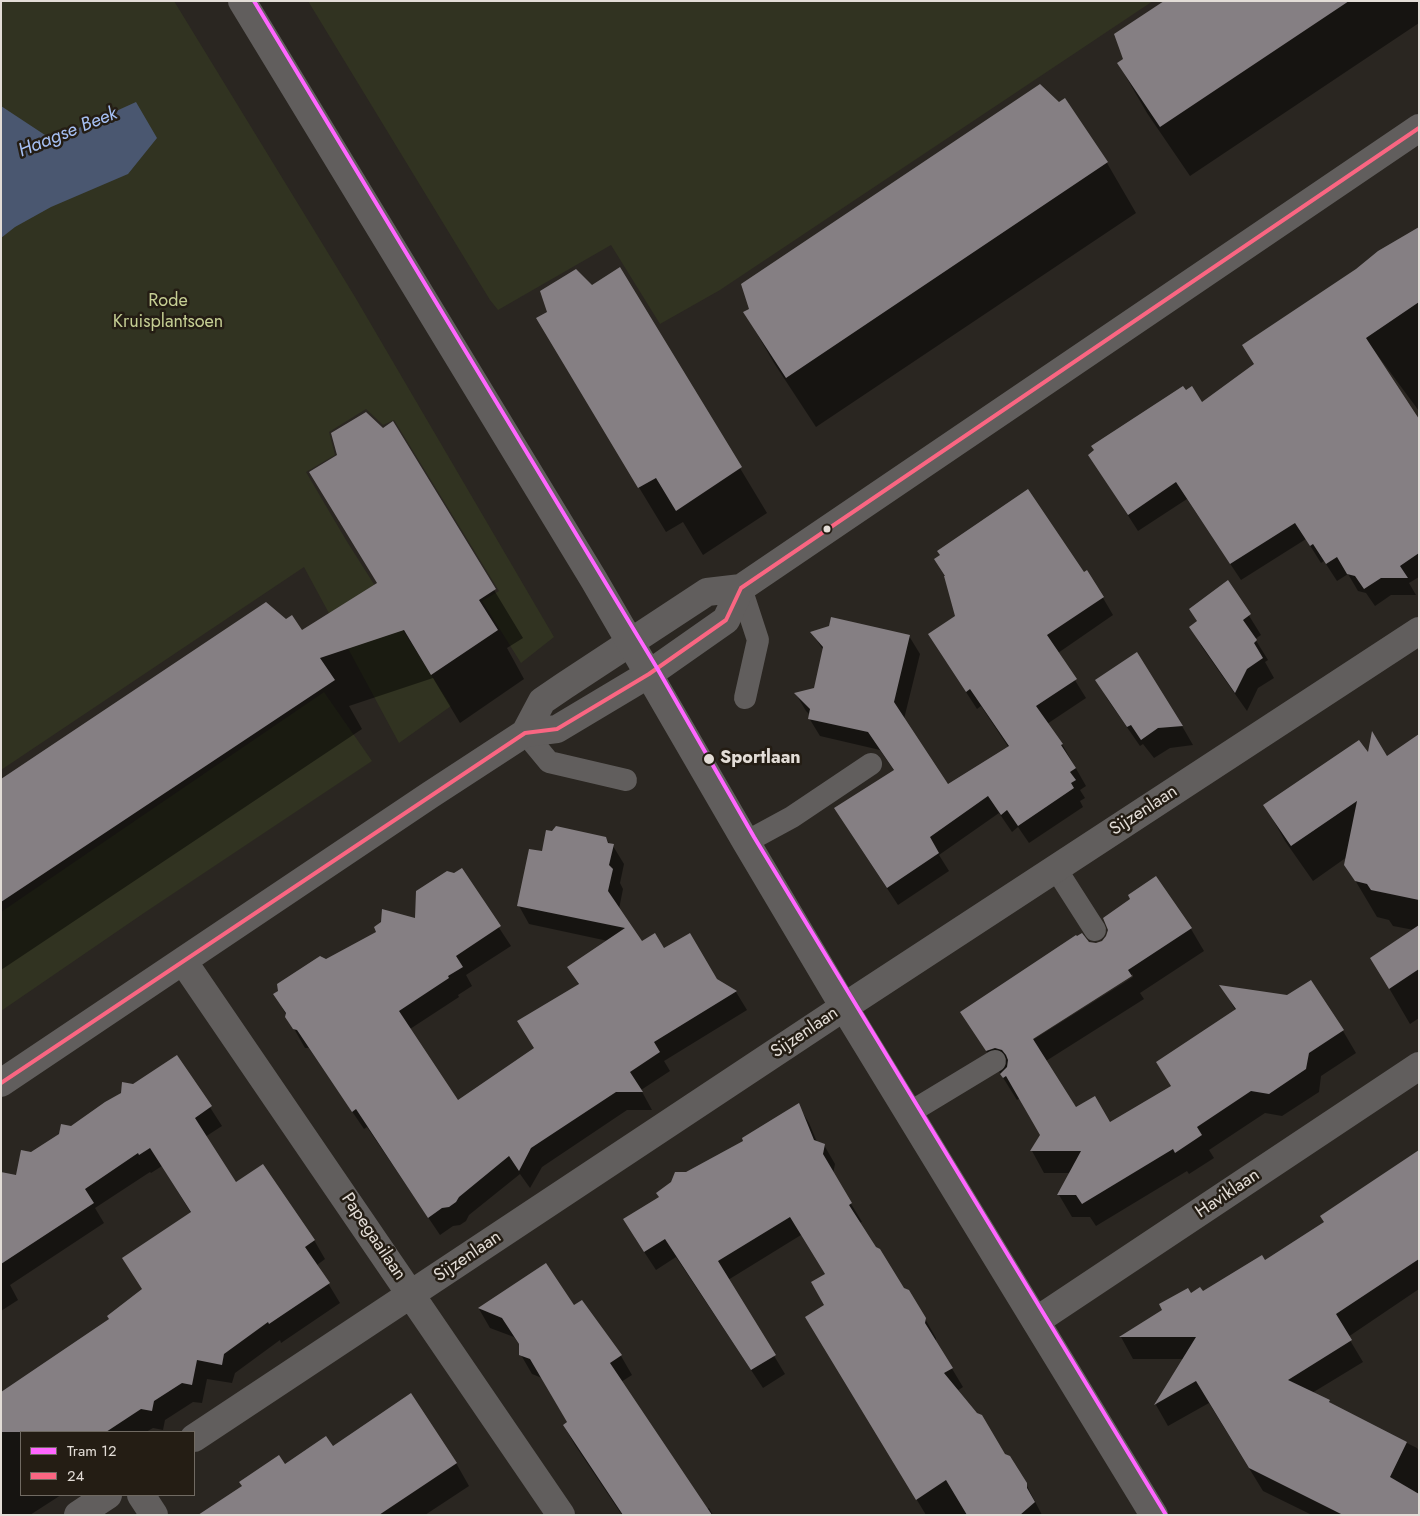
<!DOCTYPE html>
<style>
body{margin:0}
#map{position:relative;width:1420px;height:1516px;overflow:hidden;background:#2a2621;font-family:Jost,sans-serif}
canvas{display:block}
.frame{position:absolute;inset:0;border:2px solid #e3ddd7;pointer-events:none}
.legend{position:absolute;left:20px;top:1431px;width:175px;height:65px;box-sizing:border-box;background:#241d14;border:1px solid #706a62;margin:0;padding:6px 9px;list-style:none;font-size:15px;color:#e3ddd7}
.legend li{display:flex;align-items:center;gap:10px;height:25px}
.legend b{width:25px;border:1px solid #706a62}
</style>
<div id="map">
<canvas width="1420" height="1516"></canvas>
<div class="frame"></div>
<ul class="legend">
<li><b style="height:6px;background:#f6f"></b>Tram 12</li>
<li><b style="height:6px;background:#fa6682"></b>24</li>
</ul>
</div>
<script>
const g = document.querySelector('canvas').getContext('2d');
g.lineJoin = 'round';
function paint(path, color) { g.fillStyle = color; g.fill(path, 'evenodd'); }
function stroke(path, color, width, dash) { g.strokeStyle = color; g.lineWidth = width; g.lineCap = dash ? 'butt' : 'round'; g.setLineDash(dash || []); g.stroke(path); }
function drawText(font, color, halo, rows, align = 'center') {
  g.font = font + ' Jost,sans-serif'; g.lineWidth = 5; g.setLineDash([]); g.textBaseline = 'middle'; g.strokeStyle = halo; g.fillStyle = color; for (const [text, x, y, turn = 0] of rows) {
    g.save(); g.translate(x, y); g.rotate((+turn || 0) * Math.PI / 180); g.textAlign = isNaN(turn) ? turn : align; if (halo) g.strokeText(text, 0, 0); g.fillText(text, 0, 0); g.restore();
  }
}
paint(new Path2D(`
 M 1,1 L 174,1 L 355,297 L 554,637 L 521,663 L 482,601 L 499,591 L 394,420 L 383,425 L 366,409 L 329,432 L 335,455 L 306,472 L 346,540 L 451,706 L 399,743 L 304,567 L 1,770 Z
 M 308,1 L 1153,1 L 720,290 L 660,324 L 611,245 L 498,310 L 490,300 Z
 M 324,692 L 372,761 L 144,913 L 1,1011 L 1,912 Z`), '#313321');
paint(new Path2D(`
 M 136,102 L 157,138 L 128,174 L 51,207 L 15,227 L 1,238 L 1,106 L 45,135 L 61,136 Z`), '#4a5770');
paint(new Path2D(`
 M 1166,1 L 1419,1 L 1419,23 L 1190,176 L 1147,113 L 1118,63 L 1124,59 Z
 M 1065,99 L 1107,163 L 1136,213 L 816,427 L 774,363 L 745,313 Z
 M 1419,228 L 1419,411 L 1373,349 L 1325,382 L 1419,520 L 1419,577 L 1409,583 L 1416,595 L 1391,595 L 1375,606 L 1366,593 L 1358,591 L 1348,574 L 1337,581 L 1324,561 L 1321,563 L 1306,539 L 1241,580 L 1187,499 L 1138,531 L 1100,472 L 1202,404 L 1255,365 Z
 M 620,269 L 767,513 L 703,555 L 683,522 L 666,532 L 564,364 L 592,287 Z
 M 393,423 L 523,638 L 507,648 L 524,679 L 460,723 L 433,678 L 349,706 L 362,729 L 1,970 L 1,780 L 286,620 L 302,632 L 378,584 L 339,521 L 383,429 Z
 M 1084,574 L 1103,598 L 1113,615 L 1058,653 L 1086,698 L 1047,724 L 1062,744 L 1086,786 L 1080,790 L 1085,798 L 1080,801 L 1083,807 L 1029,843 L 1018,827 L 1012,832 L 999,813 L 939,855 L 949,871 L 898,905 L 846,826 L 895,772 L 880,750 L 820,736 L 809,718 L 810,715 L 806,711 L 796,694 L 815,689 L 824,651 L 812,633 L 909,636 L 920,654 L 904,719 L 948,785 L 1009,748 L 981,706 L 977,709 L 929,635 Z
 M 1228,582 L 1261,635 L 1255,639 L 1268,660 L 1265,662 L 1274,678 L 1258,688 L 1247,711 L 1202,647 L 1191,627 L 1198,622 Z
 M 1137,653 L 1182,726 L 1193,745 L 1170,748 L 1154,758 L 1143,744 L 1140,746 L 1108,700 L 1097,680 Z
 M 1419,736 L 1419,1018 L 1410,1024 L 1372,959 L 1414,930 L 1393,926 L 1389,920 L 1377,917 L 1346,865 L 1347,857 L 1313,881 L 1285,841 L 1265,805 L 1368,755 L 1387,757 Z
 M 606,838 L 610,845 L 613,846 L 624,864 L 620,883 L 623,889 L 619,909 L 642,943 L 664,950 L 736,992 L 747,1010 L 664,1061 L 670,1071 L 641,1090 L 652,1110 L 627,1110 L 542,1167 L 530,1188 L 520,1174 L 469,1215 L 466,1221 L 460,1225 L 453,1226 L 440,1235 L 367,1127 L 364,1129 L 309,1048 L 305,1048 L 275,995 L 326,960 L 416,919 L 455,874 L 461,870 L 511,946 L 466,975 L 472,986 L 458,995 L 459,997 L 410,1029 L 458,1102 L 535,1049 L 579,985 L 569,967 L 608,941 L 529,924 L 519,906 L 543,853 Z
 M 1155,878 L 1191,929 L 1204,951 L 1140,993 L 1144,999 L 1046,1061 L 1075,1109 L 1110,1124 L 1172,1087 L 1236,1011 L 1222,987 L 1343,1031 L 1356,1053 L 1321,1076 L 1319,1092 L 1282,1116 L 1265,1113 L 1209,1150 L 1214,1158 L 1189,1174 L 1187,1171 L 1096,1226 L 1090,1217 L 1072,1217 L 1059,1195 L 1071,1173 L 1044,1173 L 1032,1151 L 1041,1135 L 1020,1098 L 1017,1100 L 962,1012 L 1089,943 L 1096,944 L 1103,942 L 1132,900 ZM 1133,974 L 1133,977 L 1028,1043 L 1027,1041 Z
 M 177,1056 L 222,1126 L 205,1137 L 235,1184 L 314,1240 L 325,1259 L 317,1265 L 340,1303 L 281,1343 L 280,1340 L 235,1373 L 232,1383 L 207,1379 L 202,1403 L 193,1402 L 165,1420 L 163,1430 L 153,1428 L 146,1432 L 21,1432 L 21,1495 L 61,1495 L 30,1515 L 1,1515 L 1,1392 L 110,1320 L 143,1290 L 191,1213 L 162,1166 L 151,1173 L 150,1172 L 95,1208 L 104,1223 L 10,1285 L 18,1300 L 1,1311 L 1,1174 L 17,1176 L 31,1153 Z
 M 798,1105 L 809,1123 L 817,1142 L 824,1145 L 835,1164 L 833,1174 L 862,1222 L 859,1223 L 904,1289 L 909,1291 L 936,1338 L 936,1342 L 963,1387 L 957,1391 L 1026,1484 L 1042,1515 L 926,1515 L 818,1336 L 826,1306 L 825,1274 L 801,1235 L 728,1280 L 785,1374 L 763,1388 L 676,1257 L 656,1270 L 635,1238 L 660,1198 L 686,1173 L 745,1141 Z
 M 1419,1152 L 1419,1289 L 1348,1337 L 1363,1362 L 1312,1393 L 1329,1401 L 1332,1406 L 1417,1448 L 1419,1451 L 1419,1515 L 1312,1515 L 1263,1491 L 1209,1403 L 1168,1426 L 1156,1405 L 1184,1359 L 1133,1359 L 1121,1337 L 1190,1294 L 1202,1293 L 1265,1262 L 1325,1222 Z
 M 545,1264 L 573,1307 L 582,1301 L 621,1356 L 632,1375 L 621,1382 L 707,1509 L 709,1508 L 713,1515 L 622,1515 L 575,1445 L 564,1426 L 568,1423 L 542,1378 L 532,1374 L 521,1355 L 521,1347 L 514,1337 L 490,1328 L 479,1309 Z
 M 333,1448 L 456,1463 L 469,1486 L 425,1515 L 256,1515 L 284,1465 Z`), '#0007');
paint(new Path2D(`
 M 1164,1 L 1349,1 L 1160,127 L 1117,63 L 1123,59 L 1114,34 Z
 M 1040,84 L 1059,102 L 1065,98 L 1108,162 L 786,378 L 743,312 L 749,309 L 741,284 Z
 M 1419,227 L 1419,302 L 1366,338 L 1419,419 L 1419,553 L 1400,566 L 1408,578 L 1381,578 L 1364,589 L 1355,576 L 1347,574 L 1337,557 L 1326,564 L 1313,544 L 1310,546 L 1295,523 L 1230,564 L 1176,482 L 1128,515 L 1088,455 L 1094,450 L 1091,446 L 1183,386 L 1186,390 L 1192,386 L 1202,402 L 1254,364 L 1242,345 L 1356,269 L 1378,251 Z
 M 620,267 L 742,467 L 676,511 L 656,478 L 638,488 L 536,318 L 547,312 L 540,291 L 576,269 L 592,285 Z
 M 366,412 L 383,428 L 393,421 L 496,589 L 479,600 L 498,630 L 431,675 L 404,630 L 320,658 L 335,680 L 1,902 L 1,779 L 266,602 L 286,619 L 292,615 L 302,630 L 377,583 L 309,472 L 337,455 L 331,433 Z
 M 1028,489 L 1084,572 L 1087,570 L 1104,597 L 1047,635 L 1077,679 L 1036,706 L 1063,744 L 1061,745 L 1076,768 L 1070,772 L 1076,780 L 1071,783 L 1074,788 L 1018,826 L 1007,810 L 1001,815 L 988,796 L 930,837 L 939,853 L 887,888 L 834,808 L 894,770 L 868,732 L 808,719 L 810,709 L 794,693 L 814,688 L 823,647 L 810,632 L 829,626 L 831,617 L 910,635 L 894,702 L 948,784 L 1009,746 L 970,689 L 966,692 L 928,634 L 955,616 L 944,576 L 945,576 L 934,559 L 940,555 L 937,551 Z
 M 1228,580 L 1251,614 L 1243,620 L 1257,640 L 1254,643 L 1263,658 L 1247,669 L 1235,693 L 1189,627 L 1197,621 L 1189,609 Z
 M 1137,652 L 1183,726 L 1158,728 L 1141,740 L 1131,725 L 1127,727 L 1095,680 Z
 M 1372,731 L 1387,756 L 1419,734 L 1419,900 L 1371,890 L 1367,884 L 1355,881 L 1344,865 L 1357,801 L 1291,846 L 1263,805 L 1359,740 L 1368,752 Z
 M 556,826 L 606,837 L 608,843 L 614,844 L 609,865 L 613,869 L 608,891 L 642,941 L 655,933 L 664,948 L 690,933 L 717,979 L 737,991 L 654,1042 L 660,1052 L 630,1072 L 643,1092 L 616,1092 L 531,1148 L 519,1171 L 509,1156 L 459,1197 L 456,1202 L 449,1207 L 442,1208 L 428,1218 L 356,1109 L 352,1112 L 297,1030 L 293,1029 L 285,1017 L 286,1013 L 273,994 L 278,991 L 277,984 L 320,956 L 326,959 L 376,932 L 374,927 L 381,922 L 382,909 L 415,918 L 416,891 L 447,871 L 454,873 L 462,868 L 501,926 L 456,956 L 463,967 L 448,976 L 449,978 L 399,1011 L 458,1100 L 534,1048 L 517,1021 L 579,984 L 567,967 L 625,928 L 517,906 L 529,849 L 542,851 L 546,830 L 552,831 Z
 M 1156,876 L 1192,928 L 1128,970 L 1132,976 L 1033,1039 L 1076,1107 L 1095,1096 L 1110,1122 L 1171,1086 L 1156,1062 L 1236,1009 L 1219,985 L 1287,995 L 1311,980 L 1344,1030 L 1309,1053 L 1306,1069 L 1269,1094 L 1251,1091 L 1197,1127 L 1202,1135 L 1175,1153 L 1173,1149 L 1082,1204 L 1076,1195 L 1057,1195 L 1081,1151 L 1030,1151 L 1040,1135 L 1006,1076 L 1003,1078 L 1000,1074 L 1007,1067 L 1008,1060 L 1006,1055 L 1002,1050 L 995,1048 L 986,1051 L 960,1012 L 1076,935 L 1077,936 L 1082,933 L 1089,942 L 1096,943 L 1102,941 L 1106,936 L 1108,930 L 1103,918 L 1130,899 L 1128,895 Z
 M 1419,925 L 1419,969 L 1389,989 L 1370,958 Z
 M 177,1055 L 212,1106 L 195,1118 L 236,1182 L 263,1164 L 315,1240 L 305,1247 L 330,1283 L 269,1324 L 268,1322 L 224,1354 L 222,1365 L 197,1360 L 192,1385 L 182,1383 L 154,1401 L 152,1411 L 141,1409 L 106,1432 L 1,1432 L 1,1392 L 109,1319 L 107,1316 L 142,1289 L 122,1258 L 191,1212 L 150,1148 L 139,1155 L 138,1153 L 85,1189 L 94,1203 L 1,1264 L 1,1172 L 16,1175 L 21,1150 L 31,1152 L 59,1134 L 61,1124 L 71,1126 L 105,1102 L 121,1093 L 122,1082 L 133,1084 Z
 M 799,1103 L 814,1140 L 825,1144 L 823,1154 L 852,1203 L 849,1205 L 876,1247 L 880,1249 L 904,1288 L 909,1290 L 926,1318 L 925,1323 L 953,1368 L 944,1373 L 977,1413 L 982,1415 L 1005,1454 L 1010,1456 L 1027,1483 L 1027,1488 L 1035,1502 L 1020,1515 L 967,1515 L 946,1480 L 916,1500 L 805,1317 L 824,1305 L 811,1282 L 825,1274 L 790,1217 L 718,1261 L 776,1355 L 751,1370 L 665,1239 L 644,1252 L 623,1219 L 659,1197 L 656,1193 L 671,1182 L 675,1172 L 686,1172 L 743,1141 L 742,1138 Z
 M 1419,1150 L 1419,1259 L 1336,1314 L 1352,1340 L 1288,1380 L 1330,1400 L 1329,1402 L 1407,1442 L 1390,1477 L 1419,1494 L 1419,1515 L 1343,1515 L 1249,1468 L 1196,1381 L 1154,1405 L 1196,1337 L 1119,1337 L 1162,1310 L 1159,1304 L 1188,1288 L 1191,1293 L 1200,1287 L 1203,1291 L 1262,1255 L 1265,1260 L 1324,1222 L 1320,1216 Z
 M 546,1263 L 574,1305 L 582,1300 L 622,1355 L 610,1363 L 712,1515 L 623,1515 L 563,1425 L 567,1422 L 530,1359 L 519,1355 L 519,1344 L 502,1318 L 478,1308 Z
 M 411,1393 L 457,1463 L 379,1515 L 198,1515 L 242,1486 L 239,1482 L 279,1455 L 285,1464 L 326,1436 L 333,1446 Z`), '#857f83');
stroke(new Path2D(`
 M 741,588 L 758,640 L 745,698
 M 525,733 L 549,762 L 626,780
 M 746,842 L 792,817 L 871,764
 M 1056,869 L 1095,930
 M 909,1113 L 995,1061`), '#615e5d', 22);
stroke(new Path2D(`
 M 525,733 L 542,701 L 564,686 L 707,592 L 741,588 L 1419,128
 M 183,961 L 561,1515
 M 1,1083 L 430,795 L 525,733 L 557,729 L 649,674 L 726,620 L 741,588
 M 1036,1321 L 1419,1066
 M 194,1438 L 844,1007 L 1419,631
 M 141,1495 L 154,1515
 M 78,1515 L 108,1495`), '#615e5d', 28);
stroke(new Path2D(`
 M 242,1 L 594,580 L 746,842 L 844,1007 L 1154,1515`), '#615e5d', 28);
stroke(new Path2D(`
 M 1,1083 L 525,733 L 557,729 L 649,674 L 726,620 L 741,588 L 1419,128`), '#fa6682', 4);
stroke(new Path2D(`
 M 254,1 L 657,668 L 754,837 L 1166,1515`), '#f6f', 4);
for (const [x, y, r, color] of [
 [827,529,4.5,"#e3ddd7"],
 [709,759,6,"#e3ddd7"]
]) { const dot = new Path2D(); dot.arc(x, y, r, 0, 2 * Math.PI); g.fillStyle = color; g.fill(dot); stroke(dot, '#241d14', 2); }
drawText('18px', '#c5ce93', '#241d14', [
 ["Rode",168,302],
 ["Kruisplantsoen",168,323]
]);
drawText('bold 18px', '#e3ddd7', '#241d14', [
 ["Sportlaan",720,759]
], 'left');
drawText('18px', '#e3ddd7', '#241d14', [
 ["Sijzenlaan",1144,811,-33],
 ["Sijzenlaan",805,1033,-34],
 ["Haviklaan",1228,1194,-34],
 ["Papegaailaan",373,1237,56],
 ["Sijzenlaan",468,1257,-34]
]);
drawText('italic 19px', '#a6c0f4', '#241d14', [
 ["Haagse Beek",68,133,-22]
]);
</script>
